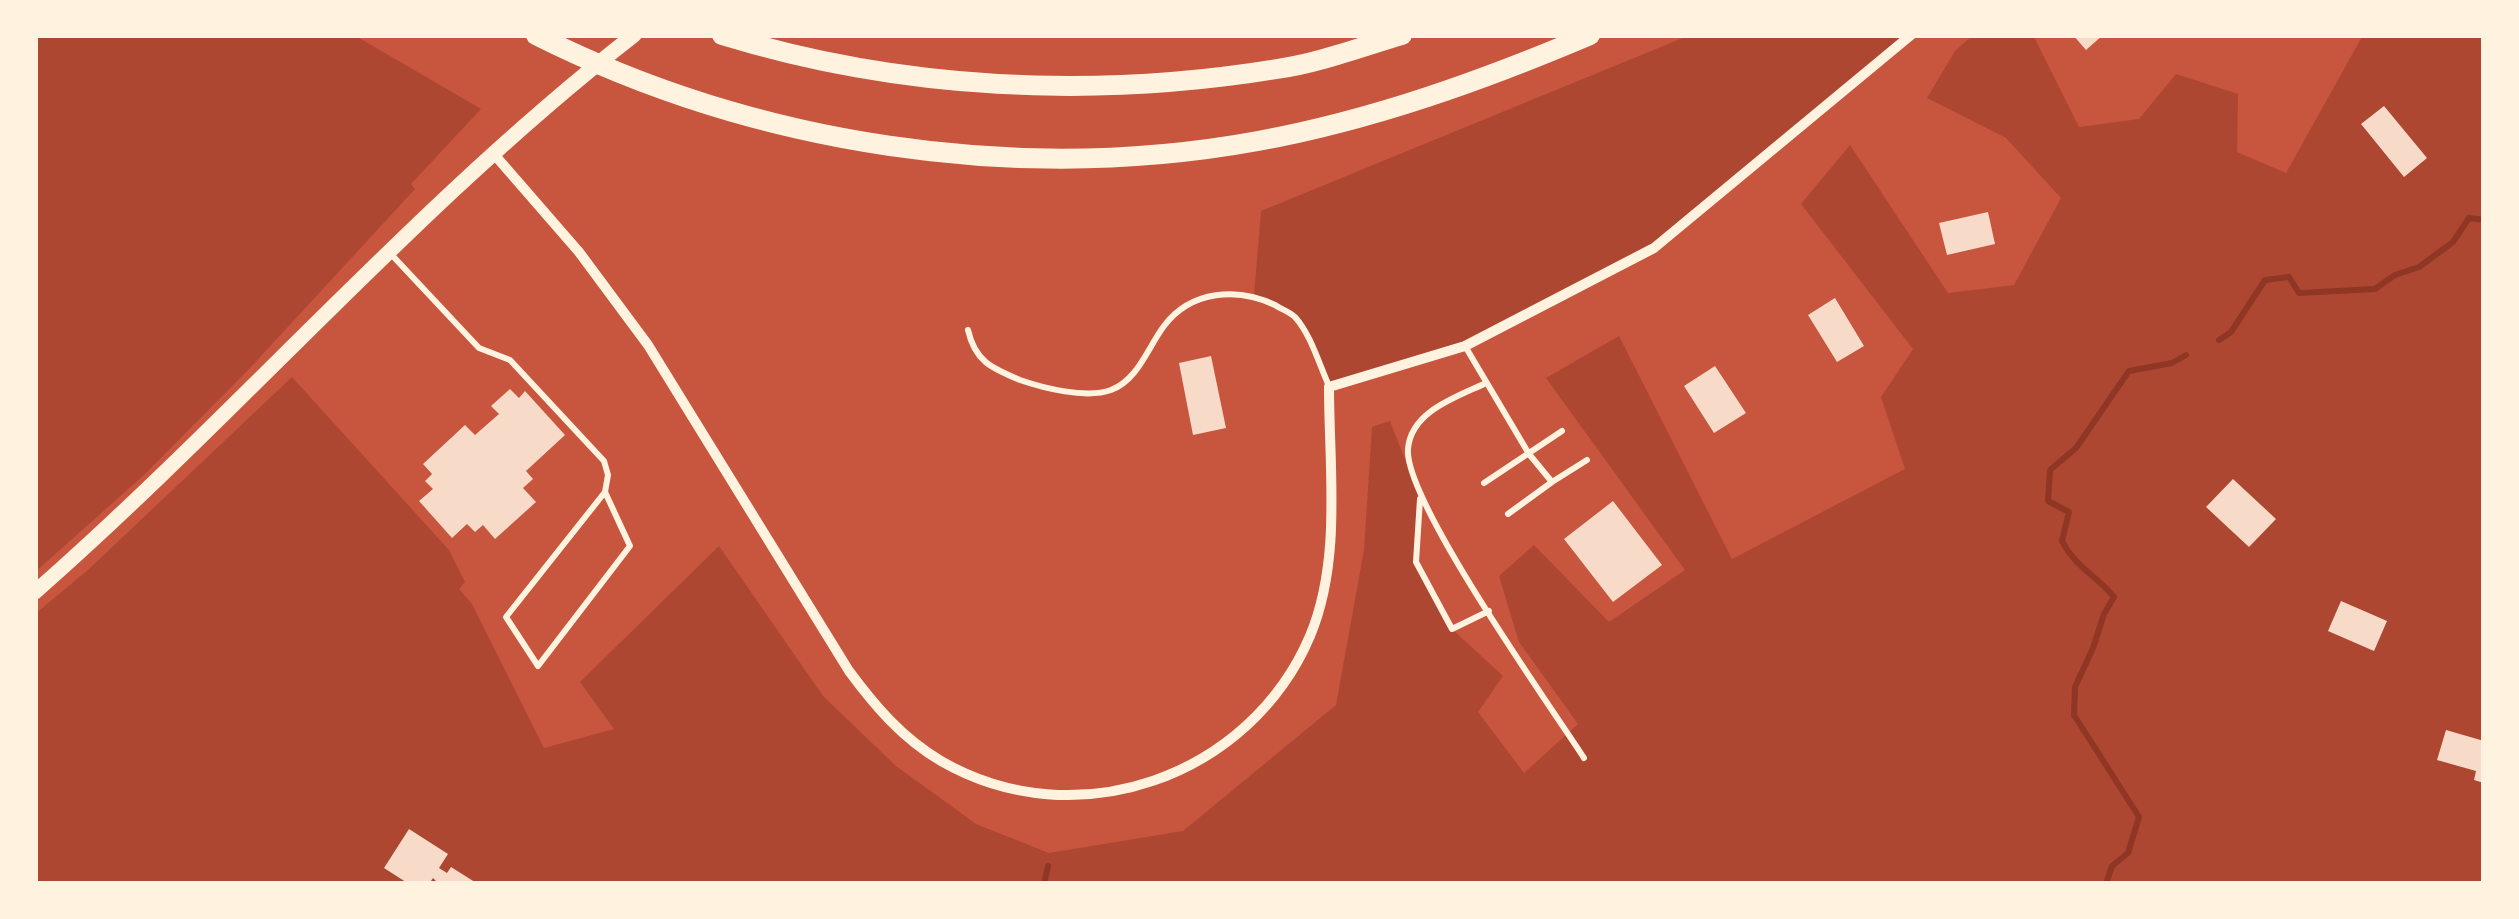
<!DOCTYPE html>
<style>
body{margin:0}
#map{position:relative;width:2519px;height:919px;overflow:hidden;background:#c8553d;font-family:"Varela Round",sans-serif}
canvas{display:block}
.frame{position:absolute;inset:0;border:38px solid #fff3e0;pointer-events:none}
</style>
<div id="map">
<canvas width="2519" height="919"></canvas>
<div class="frame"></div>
</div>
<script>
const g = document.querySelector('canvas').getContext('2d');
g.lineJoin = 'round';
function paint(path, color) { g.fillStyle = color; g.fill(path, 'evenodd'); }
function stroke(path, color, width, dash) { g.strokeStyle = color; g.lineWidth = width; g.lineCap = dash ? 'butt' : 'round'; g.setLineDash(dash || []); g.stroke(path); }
paint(new Path2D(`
 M 35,35 L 354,35 L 481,109 L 411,184 L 415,189 L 250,368 L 144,475 L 35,572 Z
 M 1690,35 L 1911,35 L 1654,248 L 1465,346 L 1329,387 L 1294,315 L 1254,295 L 1261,211 Z
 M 1973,35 L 2033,35 L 2079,127 L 2139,119 L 2176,74 L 2238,94 L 2237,152 L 2286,173 L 2363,35 L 2484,35 L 2484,884 L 35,884 L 35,614 L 89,569 L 292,377 L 449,550 L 465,582 L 459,589 L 472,604 L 544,748 L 614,729 L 580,682 L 719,546 L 823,696 L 896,766 L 976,824 L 1049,853 L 1183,831 L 1336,705 L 1364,550 L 1372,427 L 1390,421 L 1420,498 L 1416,562 L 1452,629 L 1503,676 L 1478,712 L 1524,773 L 1578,724 L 1519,642 L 1499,576 L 1534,545 L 1609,622 L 1685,570 L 1546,378 L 1619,336 L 1732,559 L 1905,469 L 1881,397 L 1913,349 L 1801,204 L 1850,145 L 1948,293 L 2014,285 L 2061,198 L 2006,138 L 1927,98 L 1955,51 Z`), '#ae4732');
stroke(new Path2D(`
 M 2219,340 L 2231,332 L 2265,280 L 2289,277 L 2299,293 L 2375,289 L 2395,275 L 2419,267 L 2453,242 L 2469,218 L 2484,220
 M 1044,884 L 1048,866
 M 2106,884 L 2112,866 L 2128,853 L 2139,817 L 2074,715 L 2075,687 L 2093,648 L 2104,614 L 2114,597 C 2095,574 2075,567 2062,541 L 2069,512 L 2048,501 L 2050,470 L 2076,448 L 2129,371 L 2172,363 L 2186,355`), '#8f3625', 6);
paint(new Path2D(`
 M 2073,35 L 2103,35 L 2086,50 Z
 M 2384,106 L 2427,158 L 2404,177 L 2361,124 Z
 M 1988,212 L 1995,244 L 1947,255 L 1939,223 Z
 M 1835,298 L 1864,346 L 1837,362 L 1808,315 Z
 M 1211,356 L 1226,428 L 1193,435 L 1179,363 Z
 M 1715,366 L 1746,413 L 1714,433 L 1684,386 Z
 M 510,389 L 519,398 L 525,391 L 565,435 L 526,471 L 533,479 L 523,488 L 536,502 L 495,539 L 483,525 L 475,532 L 467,524 L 452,538 L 419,501 L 433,489 L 425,481 L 432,474 L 423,464 L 465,425 L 475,435 L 499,414 L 491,406 Z
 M 2233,479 L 2276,519 L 2249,547 L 2206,507 Z
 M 1613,501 L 1662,565 L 1613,602 L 1564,539 Z
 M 2341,601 L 2387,621 L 2374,651 L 2328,631 Z
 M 2446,730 L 2484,741 L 2484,783 L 2474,780 L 2476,771 L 2437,760 Z
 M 409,829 L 448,854 L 439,868 L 447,873 L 451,867 L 478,884 L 439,884 L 433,878 L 429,884 L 409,884 L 384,868 Z`), '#f7dbc8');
stroke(new Path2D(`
 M 389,252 L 479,348 L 510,360 L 604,461 L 608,475 L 605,492 L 506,617 L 538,666 L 630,546 L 605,492
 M 968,330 C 975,361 991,368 1020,380 C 1043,388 1086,399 1111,390 C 1138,380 1148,347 1164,326 C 1191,290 1238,287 1275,305 C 1281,309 1290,312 1295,317 C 1311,335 1319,364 1329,386
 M 1465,346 L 1529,454 L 1552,482 L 1587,460
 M 1486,383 C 1457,397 1411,411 1408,449 C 1404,500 1549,704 1584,758
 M 1484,483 L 1562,431
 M 1420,499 L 1416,562 L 1452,629 L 1489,611
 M 1508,514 L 1552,482`), '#fff3e0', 6);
stroke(new Path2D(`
 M 493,153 L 579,252 L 648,345 L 849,671 C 875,706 902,738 941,761 C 1076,839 1250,777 1310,636 C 1342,560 1329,468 1329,387 L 1465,346 L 1654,248 L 1911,35`), '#fff3e0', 10);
stroke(new Path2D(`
 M 35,592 C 240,412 418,203 634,35`), '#fff3e0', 15);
stroke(new Path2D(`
 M 536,35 C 755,145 1017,185 1258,141 C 1373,120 1484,80 1590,35
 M 722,35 C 901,90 1093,99 1277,69 C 1319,63 1361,47 1402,35`), '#fff3e0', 20);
</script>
